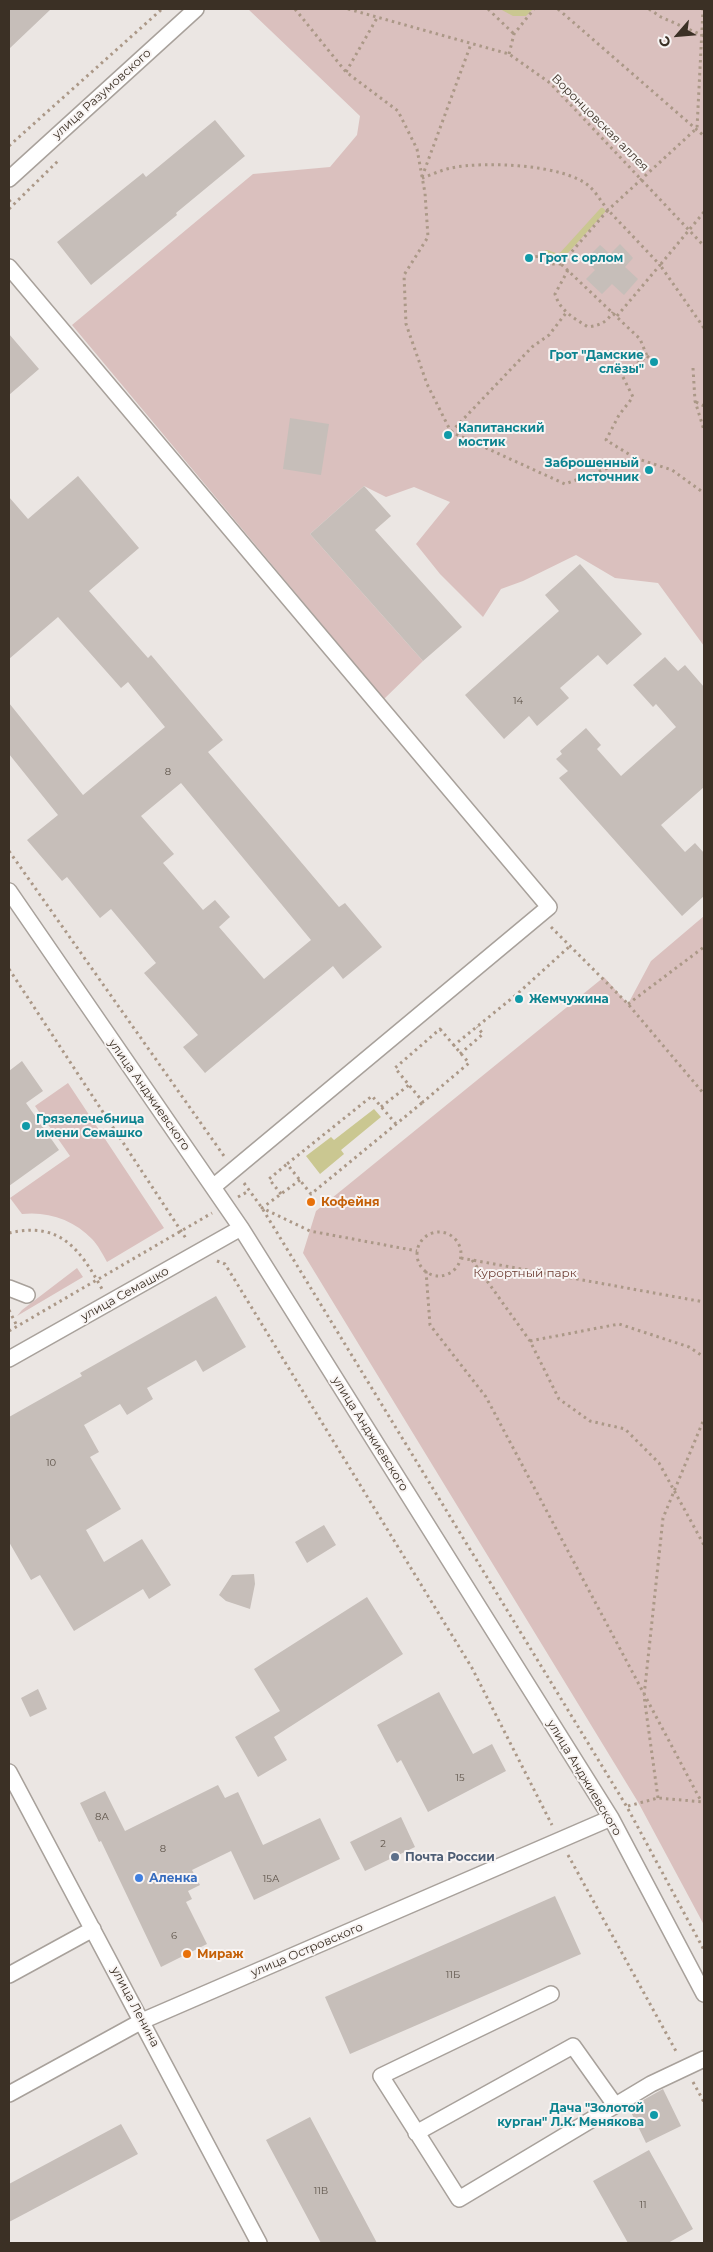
<!DOCTYPE html>
<meta charset="utf-8">
<style>
body{margin:0}
#map{position:relative;width:713px;height:2252px;overflow:hidden;background:#ebe6e3;font-family:Montserrat,sans-serif}
canvas{display:block}
.frame{position:absolute;inset:0;border:10px solid #3b3025;pointer-events:none}
.north{position:absolute;left:653px;top:10px;width:50px;height:50px;-webkit-text-stroke:4px #f8f4f3;paint-order:stroke;rotate:243deg;font-size:14px;font-weight:700;line-height:20px;text-align:center;color:#3b3025}
.north::after{content:'';display:block;margin:auto;width:18px;height:22px;background:#3b3025;clip-path:polygon(50% 0,100% 100%,50% 72%,0 100%)}
</style>
<div id="map">
<canvas width="713" height="2252"></canvas>
<div class="frame"></div>
<div class="north">С</div>
</div>
<script>
const g = document.querySelector('canvas').getContext('2d');
g.lineJoin = 'round';
function paint(path, color) { g.fillStyle = color; g.fill(path, 'evenodd'); }
function stroke(path, color, width, dash) { g.strokeStyle = color; g.lineWidth = width; g.lineCap = dash ? 'butt' : 'round'; g.setLineDash(dash || []); g.stroke(path); }
function drawText(font, color, halo, rows, align = 'center') {
  g.font = font + ' Montserrat,sans-serif'; g.lineWidth = 4; g.setLineDash([]); g.textBaseline = 'middle'; g.strokeStyle = halo; g.fillStyle = color; for (const [text, x, y, turn = 0] of rows) {
    g.save(); g.translate(x, y); g.rotate((+turn || 0) * Math.PI / 180); g.textAlign = isNaN(turn) ? turn : align; if (halo) g.strokeText(text, 0, 0); g.fillText(text, 0, 0); g.restore();
  }
}
paint(new Path2D(`
 M 248,9 L 704,9 L 704,646 L 658,583 L 615,578 L 576,555 L 523,581 L 501,589 L 483,617 L 440,574 L 416,544 L 450,502 L 414,487 L 386,497 L 364,486 L 310,534 L 423,661 L 384,699 L 72,325 L 253,174 L 330,167 L 357,135 L 360,116 Z
 M 704,916 L 704,1925 L 638,1802 L 303,1253 L 316,1211 L 604,977 L 628,1004 L 651,961 Z
 M 68,1083 L 164,1228 L 107,1262 C 103,1255 98,1245 92,1239 C 74,1220 48,1211 22,1214 L 10,1198 L 70,1156 L 35,1106 Z
 M 77,1268 L 83,1277 L 17,1316 L 22,1310 Z`), '#dac0be');
paint(new Path2D(`
 M 500,9 L 533,9 L 526,16 L 513,16 Z
 M 374,1109 L 381,1117 L 341,1150 L 344,1154 L 320,1174 L 306,1156 L 331,1137 L 334,1140 Z`), '#cac791');
stroke(new Path2D(`
 M 547,253 L 558,257 L 563,254 L 602,211`), '#cac791', 6);
paint(new Path2D(`
 M 9,9 L 51,9 L 9,49 Z
 M 215,120 L 245,156 L 176,213 L 177,215 L 91,285 L 57,242 L 143,173 L 146,177 Z
 M 620,244 L 633,258 L 625,267 L 638,279 L 624,295 L 612,284 L 602,294 L 586,279 L 595,270 L 585,260 L 600,245 L 610,254 Z
 M 9,334 L 39,369 L 9,395 Z
 M 290,418 L 329,424 L 321,475 L 283,469 Z
 M 78,476 L 139,548 L 89,591 L 148,658 L 151,655 L 223,740 L 208,752 L 339,907 L 345,903 L 382,947 L 343,979 L 333,966 L 205,1073 L 183,1047 L 198,1035 L 144,973 L 156,963 L 111,909 L 100,918 L 67,877 L 62,881 L 27,840 L 58,815 L 9,754 L 9,703 L 83,795 L 165,727 L 128,682 L 121,688 L 58,617 L 9,659 L 9,497 L 28,519 ZM 181,783 L 311,940 L 264,979 L 219,927 L 230,917 L 215,900 L 203,910 L 163,863 L 174,854 L 141,816 Z
 M 364,486 L 391,516 L 375,530 L 462,627 L 423,661 L 310,534 Z
 M 580,564 L 642,634 L 607,665 L 598,655 L 560,688 L 569,698 L 537,726 L 529,716 L 504,739 L 465,695 L 559,611 L 545,595 Z
 M 665,657 L 678,671 L 685,665 L 704,687 L 704,787 L 661,825 L 685,852 L 695,843 L 704,853 L 704,896 L 682,916 L 559,778 L 568,771 L 556,759 L 562,754 L 560,751 L 586,728 L 601,745 L 597,749 L 621,776 L 676,727 L 656,704 L 653,707 L 633,685 Z
 M 22,1061 L 43,1091 L 26,1103 L 59,1150 L 9,1186 L 9,1071 Z
 M 216,1296 L 246,1347 L 203,1372 L 196,1360 L 147,1388 L 153,1399 L 127,1415 L 120,1404 L 84,1425 L 99,1452 L 90,1457 L 121,1509 L 86,1530 L 104,1562 L 142,1539 L 171,1585 L 149,1599 L 143,1589 L 74,1631 L 40,1575 L 31,1580 L 9,1542 L 9,1417 L 82,1376 L 80,1373 Z
 M 324,1525 L 336,1545 L 307,1563 L 295,1542 Z
 M 254,1574 L 255,1584 L 250,1609 L 226,1601 L 219,1595 L 232,1575 Z
 M 367,1597 L 403,1654 L 274,1737 L 287,1760 L 258,1777 L 235,1737 L 280,1711 L 254,1669 Z
 M 38,1689 L 47,1709 L 30,1717 L 21,1698 Z
 M 439,1692 L 473,1754 L 492,1744 L 506,1771 L 428,1812 L 401,1760 L 397,1763 L 377,1725 Z
 M 218,1785 L 225,1798 L 238,1792 L 263,1845 L 320,1818 L 340,1859 L 254,1900 L 231,1851 L 192,1870 L 200,1885 L 188,1891 L 192,1899 L 186,1902 L 207,1944 L 161,1967 L 101,1841 L 99,1842 L 80,1803 L 105,1791 L 125,1831 Z
 M 401,1817 L 415,1847 L 365,1871 L 350,1842 Z
 M 555,1896 L 581,1954 L 350,2054 L 325,1997 Z
 M 663,2089 L 681,2126 L 646,2143 L 629,2108 Z
 M 310,2117 L 377,2243 L 321,2243 L 266,2140 Z
 M 121,2124 L 138,2154 L 9,2222 L 9,2184 Z
 M 649,2150 L 693,2229 L 668,2243 L 628,2243 L 593,2181 Z`), '#c6beb9');
const minor = new Path2D(`
 M 9,179 L 196,9
 M 9,267 L 549,907 L 213,1187
 M 9,891 L 241,1228 L 611,1818 L 704,1994
 M 9,1288 L 27,1295
 M 9,1359 L 241,1228
 M 9,1772 L 259,2243
 M 9,1975 L 93,1929
 M 551,1994 L 381,2076 L 459,2199 L 651,2084 L 704,2059
 M 9,2094 L 142,2021 L 611,1818
 M 416,2133 L 573,2046 L 615,2105`);
stroke(minor, '#a8a19b', 18);
stroke(new Path2D(`
 M 295,9 L 346,72 L 398,111 L 417,149 L 425,193 L 428,237 L 404,275 L 406,324 L 427,384 L 451,432 L 565,484 L 635,458 L 672,470 L 704,493
 M 348,9 L 509,54 L 550,83 L 704,246
 M 488,9 L 514,34
 M 558,9 L 704,136
 M 649,9 L 661,17 L 704,36
 M 509,54 L 514,34 L 534,9
 M 346,72 L 377,18
 M 9,146 L 162,9
 M 422,177 L 471,44
 M 422,178 C 431,175 441,170 451,168 C 484,161 563,164 589,186 C 596,192 602,203 608,210 L 697,128 L 703,9
 M 9,200 L 13,205
 M 9,209 L 60,159
 M 704,212 L 660,265 L 704,328
 M 529,258 L 540,256 L 551,264 L 561,264
 M 568,270 L 555,294 C 560,311 574,318 588,327 C 600,325 606,323 613,312
 M 617,316 L 660,265 L 608,210 L 561,264 L 640,339 L 647,356 L 633,367 L 621,373 L 633,397 L 619,415 L 606,440 L 635,458
 M 647,356 L 654,362
 M 693,368 L 695,401 L 704,430
 M 696,402 L 704,406
 M 451,432 L 532,347 L 549,335 L 566,313
 M 9,851 L 224,1156
 M 551,927 L 628,1004 L 704,1094
 M 9,969 L 187,1240
 M 628,1004 L 704,947
 M 440,1029 L 469,1063 L 423,1102 L 395,1068 Z
 M 453,1046 L 516,995 L 570,946
 M 460,1054 L 483,1034 L 477,1027
 M 381,1107 L 409,1085
 M 396,1124 L 372,1096 L 287,1164 L 311,1194 L 423,1102
 M 300,1180 L 262,1208 L 310,1231 L 417,1251
 M 244,1183 L 262,1208 L 627,1807 L 704,1950
 M 281,1194 L 269,1179 L 287,1164
 M 238,1197 L 249,1191
 M417 1254a22 22 0 1 1 44 0a22 22 0 1 1-44 0Z
 M 9,1233 C 60,1221 80,1249 102,1289
 M 461,1258 L 704,1302
 M 472,1260 L 530,1341 L 559,1399 L 590,1421 L 625,1429 L 659,1463 L 704,1545
 M 217,1261 L 225,1264 L 472,1668 L 552,1825
 M 426,1271 L 430,1325 L 486,1397 L 701,1801
 M 9,1310 L 17,1326
 M 9,1331 L 212,1213
 M 530,1341 L 619,1324 L 689,1347 L 704,1357
 M 658,1798 L 644,1696 L 663,1518 L 704,1419
 M 628,1806 L 658,1798 L 704,1802
 M 568,1855 L 677,2053
 M 693,2082 L 704,2102`), '#ab9887', 3, [2.5, 4]);
stroke(minor, '#fff', 15);
for (const [x, y, r, color] of [
 [529,258,5,"#0f9aa8"],
 [654,362,5,"#0f9aa8"],
 [448,435,5,"#0f9aa8"],
 [649,470,5,"#0f9aa8"],
 [519,999,5,"#0f9aa8"],
 [26,1126,5,"#0f9aa8"],
 [311,1202,5,"#e8710a"],
 [395,1857,5,"#5c6f8a"],
 [139,1878,5,"#3f7fe0"],
 [187,1954,5,"#e8710a"],
 [654,2115,5,"#0f9aa8"]
]) { const dot = new Path2D(); dot.arc(x, y, r, 0, 2 * Math.PI); g.fillStyle = color; g.fill(dot); stroke(dot, '#f8f4f3', 2); }
drawText('10px', '#5e544a', null, [
 ["14",518,701],
 ["8",168,772],
 ["10",51,1463],
 ["15",460,1778],
 ["8А",102,1817],
 ["2",383,1844],
 ["8",163,1849],
 ["15А",271,1879],
 ["6",174,1936],
 ["11Б",453,1975],
 ["11В",321,2191],
 ["11",643,2205]
]);
drawText('12px', '#3b3025', '#f8f4f3', [
 ["улица Разумовского",102,94,-42],
 ["Воронцовская аллея",600,123,45],
 ["улица Анджиевского",149,1095,55],
 ["улица Семашко",125,1294,-29],
 ["улица Анджиевского",370,1434,58],
 ["улица Анджиевского",584,1778,59],
 ["улица Островского",307,1950,-23],
 ["улица Ленина",135,2007,62]
]);
drawText('bold 12px', '#0d838f', '#f8f4f3', [
 ["Грот с орлом",539,258],
 ["Грот \"Дамские",644,355,"right"],
 ["слёзы\"",644,369,"right"],
 ["Капитанский",458,428],
 ["мостик",458,442],
 ["Заброшенный",639,463,"right"],
 ["источник",639,477,"right"],
 ["Жемчужина",529,999],
 ["Грязелечебница",36,1119],
 ["имени Семашко",36,1133],
 ["Дача \"Золотой",644,2108,"right"],
 ["курган\" Л.К. Менякова",644,2122,"right"]
], 'left');
drawText('bold 12px', '#c56008', '#f8f4f3', [
 ["Кофейня",321,1202],
 ["Мираж",197,1954]
], 'left');
drawText('12px', '#6d3d33', '#f8f4f3', [
 ["Курортный парк",525,1273]
]);
drawText('bold 12px', '#4e5e75', '#f8f4f3', [
 ["Почта России",405,1857]
], 'left');
drawText('bold 12px', '#366cbe', '#f8f4f3', [
 ["Аленка",149,1878]
], 'left');
</script>
